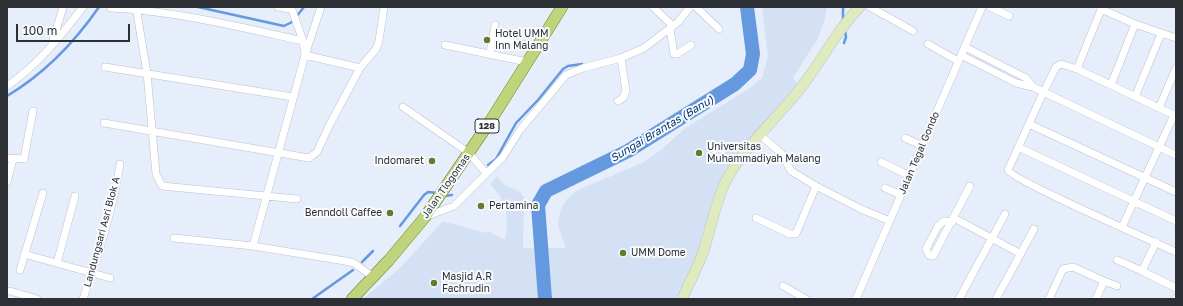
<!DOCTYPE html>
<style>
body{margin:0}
#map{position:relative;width:1183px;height:306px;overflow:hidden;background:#e5eefa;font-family:"Golos Text",sans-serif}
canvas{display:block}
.frame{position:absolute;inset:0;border:8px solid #2c2f34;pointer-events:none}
.scale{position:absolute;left:16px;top:24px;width:114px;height:18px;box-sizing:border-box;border:2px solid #2c2f34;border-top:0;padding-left:5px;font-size:12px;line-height:14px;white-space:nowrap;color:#2c2f34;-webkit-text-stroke:3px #f8fafc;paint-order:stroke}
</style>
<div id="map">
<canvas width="1183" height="306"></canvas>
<div class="frame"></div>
<div class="scale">100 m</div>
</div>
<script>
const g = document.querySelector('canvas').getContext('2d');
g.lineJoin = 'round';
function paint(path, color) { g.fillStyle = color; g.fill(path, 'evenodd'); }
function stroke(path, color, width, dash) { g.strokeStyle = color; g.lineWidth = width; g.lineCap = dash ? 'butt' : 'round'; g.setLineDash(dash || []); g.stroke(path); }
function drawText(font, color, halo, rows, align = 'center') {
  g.font = font + ' "Golos Text",sans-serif'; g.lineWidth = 4; g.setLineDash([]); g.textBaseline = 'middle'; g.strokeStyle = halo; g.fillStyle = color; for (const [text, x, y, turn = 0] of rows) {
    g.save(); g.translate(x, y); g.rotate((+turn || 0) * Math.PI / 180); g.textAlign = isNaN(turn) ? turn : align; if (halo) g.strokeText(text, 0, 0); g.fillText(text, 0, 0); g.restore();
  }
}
paint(new Path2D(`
 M 762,7 L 827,7 L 824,22 L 818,38 L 793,78 L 798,84 L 739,157 L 680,299 L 363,299 L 400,268 L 442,222 L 450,223 L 485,233 L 488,231 L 505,240 L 507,226 L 506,211 L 500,196 L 490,184 L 497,176 L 503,184 L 520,192 L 524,197 L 523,248 L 566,248 L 558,226 L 560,211 L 567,199 L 578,190 L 642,163 L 661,150 L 684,129 L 750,88 L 762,78 L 768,57 Z`), '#d4e1f4');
stroke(new Path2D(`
 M 198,7 L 284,26 L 292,22 L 304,7
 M 843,22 L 843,7
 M 844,43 L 846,37 L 845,31
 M 7,96 C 44,74 74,43 99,7
 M 488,165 L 496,159 L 516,123 L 538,100 L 563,69 L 568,66 L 582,64
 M 444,196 L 452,195
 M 400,226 L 424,195 L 428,192 L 437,193
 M 362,262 L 373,251
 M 312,299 L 353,270`), '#6499e0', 2.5);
stroke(new Path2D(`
 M 545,299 L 538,205 L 546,191 L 628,151 L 735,84 L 750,70 L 753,54 L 747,7`), '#6499e0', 14);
const street = new Path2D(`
 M 136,7 L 147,73 L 156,174 L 162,186 L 297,199
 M 278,7 L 291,9
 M 291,7 L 303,41
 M 321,7 L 305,55 L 360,68
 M 653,7 L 673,26
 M 696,7 L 719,29
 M 870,7 L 913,31
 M 990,7 L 1009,16
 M 111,8 C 176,11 240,27 303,41 L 305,55 L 253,246
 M 1101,9 L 1135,24 L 1176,38
 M 670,29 L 674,54 L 677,54 L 691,45
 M 494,38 L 535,47
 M 52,44 L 63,7
 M 928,44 L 958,61
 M 445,45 L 527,62
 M 965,47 L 1026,78 L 1033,87
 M 490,53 L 495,25
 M 961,55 L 1016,83 L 1033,87 L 1176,155
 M 105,67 L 293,97
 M 1077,69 L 1102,7
 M 1111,85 L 1135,24
 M 7,86 C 38,65 60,37 83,7
 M 1135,97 L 1161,34
 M 618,101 L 623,98 L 626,91 L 621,58
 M 403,107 L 469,153 L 486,173
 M 1159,108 L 1176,68
 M 1176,116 L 1077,69 L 1061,64 L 1056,67 L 1043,93 L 1008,170 C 1012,180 1155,242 1176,252
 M 104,123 L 309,158 L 317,152 L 329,126 L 360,68 L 376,49 L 379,41 L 384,7
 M 1029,124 L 1176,192
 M 760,135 L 781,153 L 791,171 L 816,186
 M 905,138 L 923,146
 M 1018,147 L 1176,221
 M 7,158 L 24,159 L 33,111
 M 881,162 L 910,176
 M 7,182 L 13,159
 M 885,188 L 901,195
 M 425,217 L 454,206 L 503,157 L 520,130 L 566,75 L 583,68 L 621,58 L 644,48 L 678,22 L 690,7
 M 756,218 L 790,234 L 796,234 L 816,186 L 861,209 L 890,221
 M 954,218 L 1021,254
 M 952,222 L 944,221 L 938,226 L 926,249 L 929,255 L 933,256 L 970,186
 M 1122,227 L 1174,115
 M 174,238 L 253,246 L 345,261 L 354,263 L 373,277
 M 1156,242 L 1142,271 L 1176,288
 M 24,254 L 110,278
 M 1117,260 L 1142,271
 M 57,263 L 75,196
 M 20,270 L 43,193
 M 1104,281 L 1117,286
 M 783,286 L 806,299
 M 10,291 L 37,299
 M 83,299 C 98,255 113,210 120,164
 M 856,299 L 982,7
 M 959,299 L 1005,214
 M 996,299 L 1034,229
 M 1049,299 L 1063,269 L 1073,267 L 1104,281 L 1096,299
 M 1175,299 L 1176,298`);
const secondary = new Path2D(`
 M 682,299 C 690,281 701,262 706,243 C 712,223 716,202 725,183 C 743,147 775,121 799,90 C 821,63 835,32 860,7`);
const primary = new Path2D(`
 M 352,299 L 389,260 L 425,217 L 491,120 L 562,7`);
stroke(street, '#bac2ce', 8);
stroke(secondary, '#bac2ce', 11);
stroke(primary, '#70882b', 12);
stroke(street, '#fff', 7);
stroke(secondary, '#dfeabe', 10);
stroke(primary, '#bfd47d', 11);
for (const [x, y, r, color] of [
 [487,40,4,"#657b2c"],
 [699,153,4,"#657b2c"],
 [432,161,4,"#657b2c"],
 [481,206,4,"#657b2c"],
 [390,213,4,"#657b2c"],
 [623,253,4,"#657b2c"],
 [434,283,4,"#657b2c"]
]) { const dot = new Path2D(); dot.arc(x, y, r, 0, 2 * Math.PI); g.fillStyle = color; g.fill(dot); stroke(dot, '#f8fafc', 1.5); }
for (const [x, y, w] of [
 [487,126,24]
]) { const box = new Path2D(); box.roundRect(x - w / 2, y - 7, w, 14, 3); g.fillStyle = '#f8fafc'; g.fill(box); stroke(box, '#2c2f34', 1); }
drawText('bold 9px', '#2c2f34', null, [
 ["128",487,126]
]);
drawText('10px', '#2c2f34', '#f8fafc', [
 ["Hotel UMM",495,34],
 ["Inn Malang",495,46],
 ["Universitas",707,147],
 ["Muhammadiyah Malang",707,159],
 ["Indomaret",424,161,"right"],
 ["Pertamina",489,206],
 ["Benndoll Caffee",382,213,"right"],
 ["UMM Dome",631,253],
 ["Masjid A.R",442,277],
 ["Fachrudin",442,289]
], 'left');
drawText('10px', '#2c2f34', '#f8fafc', [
 ["Jalan Tegal Gondo",919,153,-67],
 ["Jalan Tlogomas",446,186,-55],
 ["Landungsari Asri Blok A",102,232,-75]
]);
drawText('italic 11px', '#003674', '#f8fafc', [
 ["Sungai Brantas (Banu)",662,129,-31]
]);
</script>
